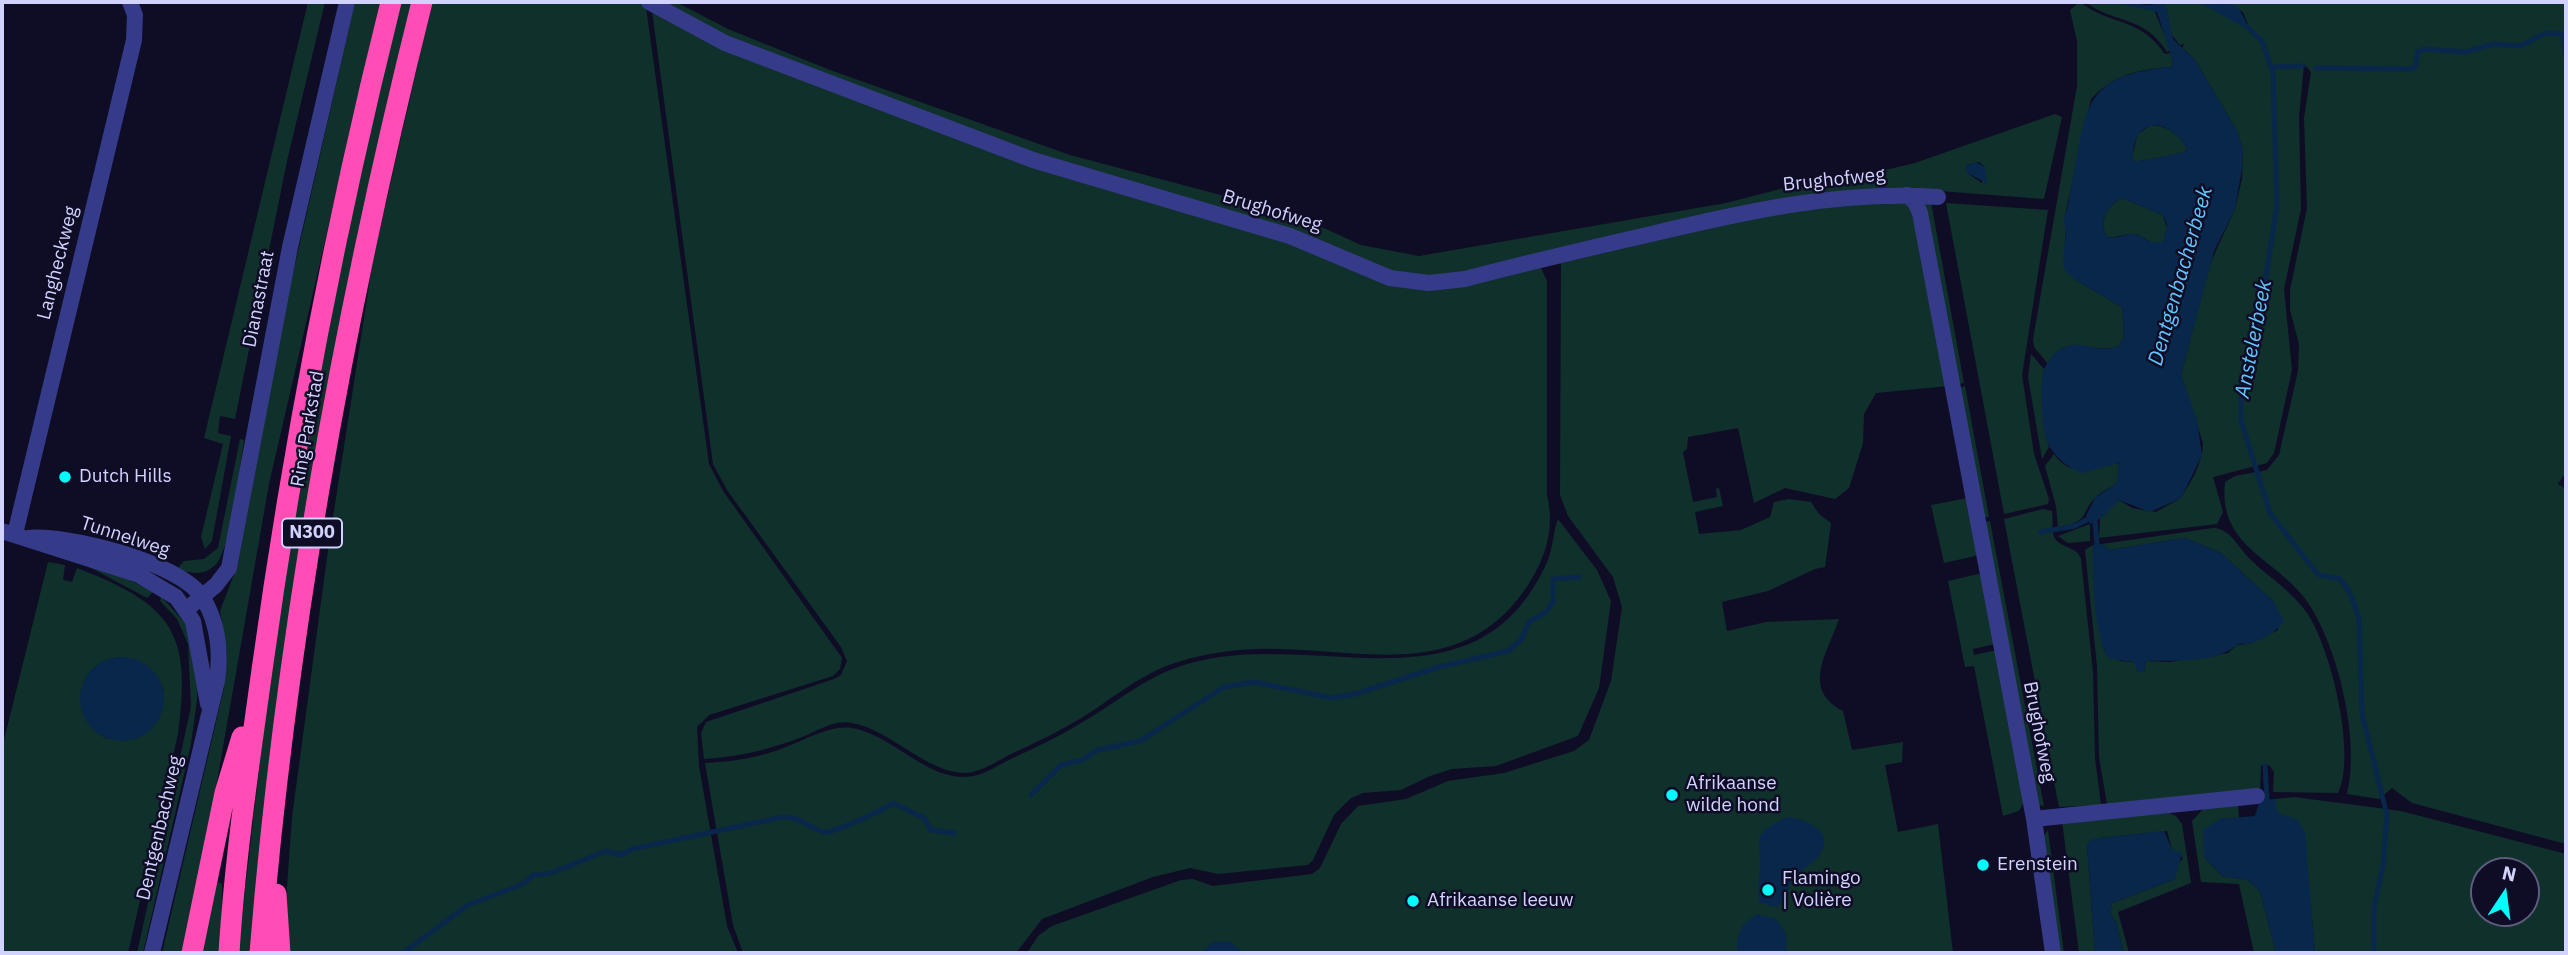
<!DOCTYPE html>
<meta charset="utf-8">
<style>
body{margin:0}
#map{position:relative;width:2568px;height:955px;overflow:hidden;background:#0f0d26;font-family:"IBM Plex Sans",sans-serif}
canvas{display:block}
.frame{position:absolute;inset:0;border:4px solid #d2d2ff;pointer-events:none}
.north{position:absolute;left:2470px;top:857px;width:70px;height:70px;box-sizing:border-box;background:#0f0d26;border:2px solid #5d5c7d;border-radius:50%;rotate:13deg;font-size:19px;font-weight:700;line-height:28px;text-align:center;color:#d2d2ff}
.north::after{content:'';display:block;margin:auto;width:24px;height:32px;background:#00fdfb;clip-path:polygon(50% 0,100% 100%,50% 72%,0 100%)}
</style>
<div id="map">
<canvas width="2568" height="955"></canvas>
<div class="frame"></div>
<div class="north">N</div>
</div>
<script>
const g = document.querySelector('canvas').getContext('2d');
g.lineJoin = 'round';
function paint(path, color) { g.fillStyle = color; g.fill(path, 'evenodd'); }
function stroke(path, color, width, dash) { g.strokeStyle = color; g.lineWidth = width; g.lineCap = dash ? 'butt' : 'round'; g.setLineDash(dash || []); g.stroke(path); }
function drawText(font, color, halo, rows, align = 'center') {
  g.font = font + ' "IBM Plex Sans",sans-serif'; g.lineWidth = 5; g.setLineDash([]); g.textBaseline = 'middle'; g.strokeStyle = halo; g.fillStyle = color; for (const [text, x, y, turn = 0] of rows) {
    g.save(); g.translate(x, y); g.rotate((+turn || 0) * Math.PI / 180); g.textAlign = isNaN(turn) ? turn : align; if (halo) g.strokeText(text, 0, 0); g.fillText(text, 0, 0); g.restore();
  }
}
paint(new Path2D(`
 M 308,2 L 325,2 L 287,161 L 235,419 L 220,416 L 218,433 L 231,436 L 212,541 L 205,549 L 201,537 L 223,444 L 204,438 Z
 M 355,2 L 380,2 L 269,484 L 187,953 L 162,953 L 224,688 L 227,651 L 220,611 L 238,564 L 286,304 Z
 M 399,2 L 412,2 L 360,231 L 252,953 L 238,953 L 278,605 L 331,302 Z
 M 432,2 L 639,2 L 646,7 L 709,464 L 723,491 L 842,658 L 840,669 L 833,676 L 709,715 L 697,727 L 699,766 L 727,926 L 738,953 L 286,953 L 284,929 L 292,817 L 329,543 L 373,260 Z
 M 659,2 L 676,2 L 728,29 L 830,70 L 1070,155 L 1247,202 L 1326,229 L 1361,245 L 1419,256 L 1726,203 L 1788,187 L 1826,184 L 1915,163 L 2055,114 L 2062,117 L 2044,199 L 1913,189 L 1455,275 L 1408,276 L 1046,159 L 705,27 ZM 1979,162 L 1985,167 L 1982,183 L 1967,173 L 1967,165 Z
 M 2080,2 C 2112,27 2137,15 2165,54 L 2170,53 L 2173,62 L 2171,67 C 2139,69 2113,75 2091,99 L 2064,220 L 2066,224 L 2064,265 L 2077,281 L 2122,307 L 2124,336 L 2119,346 C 2090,357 2069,328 2048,364 L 2034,347 L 2033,339 L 2077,86 L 2077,41 L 2070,10 Z
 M 2085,2 L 2113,2 L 2154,10 L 2171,50 L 2167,52 C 2144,15 2115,24 2085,2 Z
 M 2165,2 L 2204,3 L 2250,30 L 2243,12 L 2224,2 L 2566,2 L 2566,472 L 2558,484 L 2566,489 L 2566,844 L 2412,803 L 2392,788 L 2379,799 L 2347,794 C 2361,741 2337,639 2303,596 C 2272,557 2218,545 2225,482 L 2235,476 L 2267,470 L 2279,455 L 2298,371 L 2299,344 L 2290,310 L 2290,290 L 2307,208 L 2304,118 L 2311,72 L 2304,64 L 2299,117 L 2301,209 L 2284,289 L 2292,370 L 2274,453 L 2267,463 L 2213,477 L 2223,512 L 2217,524 L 2099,538 L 2100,518 L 2119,500 L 2132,508 L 2156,512 L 2181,498 L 2195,474 L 2202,455 L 2203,443 L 2181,375 L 2210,264 L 2235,209 L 2242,179 L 2243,150 L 2237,131 L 2195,60 L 2182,47 L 2185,44 L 2180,45 L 2171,34 Z
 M 652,11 L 688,31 L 1295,245 L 1379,280 L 1541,268 L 1547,281 L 1547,495 C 1555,528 1546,557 1528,585 C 1461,687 1356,646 1256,649 C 1230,650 1202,654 1178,662 C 1144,672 1116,696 1086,715 C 1062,730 1037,742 1011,754 C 999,760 986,769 973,772 C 933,780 891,729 852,723 C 832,719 815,733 797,739 C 766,750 737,757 704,759 L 701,733 L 706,722 L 834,679 L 841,675 L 847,661 L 841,647 L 727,490 L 713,464 Z
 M 2151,125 C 2166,125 2183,136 2187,151 C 2184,153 2139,162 2135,161 L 2132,156 L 2138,134 Z
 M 2122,198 L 2163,215 L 2167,228 L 2163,242 L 2150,242 C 2130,227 2128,238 2107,237 C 2098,221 2107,206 2122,198 Z
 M 1903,201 L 1911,206 L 1948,386 L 1876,393 L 1864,414 L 1863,443 L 1849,488 L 1835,499 L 1785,488 L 1754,503 L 1738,428 L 1688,437 L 1687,449 L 1683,452 L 1693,502 L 1717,497 L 1716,489 L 1719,488 L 1723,506 L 1695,512 L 1699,534 L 1741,530 L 1770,517 L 1774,502 L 1789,499 L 1811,502 L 1819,514 L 1831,523 L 1825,567 L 1815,569 L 1768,591 L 1722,602 L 1727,631 L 1766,622 L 1839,619 C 1827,654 1801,689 1843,711 L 1852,750 L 1903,742 L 1902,762 L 1885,765 L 1898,832 L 1938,824 L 1953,953 L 1027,953 L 1038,936 L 1052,926 L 1181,880 L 1193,879 L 1213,886 L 1312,874 L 1320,868 L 1341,824 L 1358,806 L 1406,799 L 1448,781 L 1504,773 L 1574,751 L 1589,740 L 1611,681 L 1622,607 L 1613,577 L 1568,516 L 1560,495 L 1561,263 L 1788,210 Z
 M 1931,202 L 1964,383 L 1958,384 L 1923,203 Z
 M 1946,203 L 2048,210 L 2022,375 L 2034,454 L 2049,499 L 2048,504 L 2004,514 Z
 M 2031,354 L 2044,369 L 2044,428 L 2049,447 L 2042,459 L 2028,377 Z
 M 1965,386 L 1989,517 L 1983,517 L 1959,388 Z
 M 240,439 L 244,440 C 240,465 231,546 217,563 C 206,576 192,574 177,569 L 184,561 L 204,559 L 218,548 Z
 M 2054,454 C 2070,478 2094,470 2116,462 L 2119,465 L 2117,483 C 2110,488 2103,491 2097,496 C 2079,512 2092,522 2058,527 L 2056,506 L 2045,466 Z
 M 1968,498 L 1978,552 L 1975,556 L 1944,563 L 1931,505 Z
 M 2043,509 L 2052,511 C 2053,519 2052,527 2053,534 C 2057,549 2077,545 2081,559 L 2093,672 L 2095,758 L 2101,805 L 2059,807 L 2057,797 L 2004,519 Z
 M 1558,519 L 1597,570 L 1611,601 L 1599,688 L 1578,736 L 1496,766 L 1452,769 L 1430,776 L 1401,790 L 1363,793 L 1351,798 L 1334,815 L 1313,860 L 1308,865 L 1218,874 L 1190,868 L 1153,877 L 1042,919 L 1016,953 L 743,953 L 733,925 L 705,763 C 728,762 750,759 772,752 C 797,745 827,724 852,728 C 894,735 929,784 973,776 C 986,774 1000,764 1011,759 C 1039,746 1066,733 1091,717 C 1120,699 1146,678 1178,667 C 1306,621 1476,725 1548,560 C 1553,547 1553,532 1558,519 Z
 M 1990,521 L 2044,806 L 2039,805 L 1984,522 Z
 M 2090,524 L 2090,541 L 2068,543 L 2058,536 Z
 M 2213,528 C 2231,529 2237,546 2249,558 C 2268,577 2291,590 2307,613 C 2331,648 2357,756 2338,793 L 2273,792 L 2274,772 L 2269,765 L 2261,765 L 2260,792 L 2107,804 L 2099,757 L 2097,666 L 2085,550 L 2093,545 L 2094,582 L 2104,651 L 2120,661 L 2134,662 L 2144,672 L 2146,661 L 2170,662 L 2228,653 L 2237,645 L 2249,644 L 2278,630 L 2274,602 L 2221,553 L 2185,538 L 2110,550 L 2102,544 Z
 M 48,562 L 65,565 L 63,580 L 72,582 L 77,568 C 173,605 192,633 178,734 L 128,953 L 11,953 L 2,950 L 2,748 ZM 122,657 L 158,678 L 164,691 L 108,739 C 66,719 74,660 122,657 Z
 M 82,563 L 128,579 L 153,592 L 147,598 Z
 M 1978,574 L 1983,576 L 1995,644 L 1973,649 L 1974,655 L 1997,650 L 2024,802 L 2019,811 L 2003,816 L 1974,666 L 1965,667 L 1948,581 Z
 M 161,596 L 186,624 L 198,675 L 197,700 L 191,744 L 143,953 L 137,953 L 191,707 L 188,644 L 177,619 L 160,601 Z
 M 2294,797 L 2401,811 L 2566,854 L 2566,953 L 2315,953 L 2312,917 L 2275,806 L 2275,799 ZM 2484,871 L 2526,871 L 2526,913 L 2484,913 Z
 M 2238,802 L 2239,818 L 2220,819 L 2204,857 L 2222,876 L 2248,880 L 2260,891 L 2276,953 L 2254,953 L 2239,884 L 2201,882 L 2192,821 L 2203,809 Z
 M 2169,813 L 2176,816 L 2182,824 L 2191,883 L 2118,912 L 2129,953 L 2124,953 L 2116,922 L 2110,913 L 2112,903 L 2175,879 L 2177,865 L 2183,858 L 2172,849 L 2167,831 L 2099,838 L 2087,846 L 2095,953 L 2079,953 L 2062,821 Z
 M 2048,830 L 2064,953 L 2057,953 L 2043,837 Z
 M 216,881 L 222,884 L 221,953 L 201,953 Z`), '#10302c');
paint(new Path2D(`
 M 2113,2 L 2150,5 L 2165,2 L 2173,39 L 2195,60 L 2237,131 L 2243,150 L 2242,168 L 2235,209 L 2214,251 L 2181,375 L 2197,420 L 2202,455 L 2181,498 L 2150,512 L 2119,500 L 2103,517 L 2090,524 L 2086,516 L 2095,498 L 2117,483 L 2119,463 L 2082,473 C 2066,467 2055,457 2047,442 C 2042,433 2040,383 2043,372 C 2045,366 2052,355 2058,351 C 2080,335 2094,356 2119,346 L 2124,336 L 2122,307 L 2077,281 L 2065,270 C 2060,254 2070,234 2063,220 C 2069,209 2069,195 2072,183 C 2087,107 2082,75 2171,67 L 2173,62 L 2157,12 ZM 2157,125 C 2169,127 2184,139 2187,151 C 2184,153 2138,162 2135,161 L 2132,156 C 2135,140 2138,126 2157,125 ZM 2122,198 L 2163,215 L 2167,224 L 2163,242 L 2150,242 C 2128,226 2130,239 2107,237 C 2098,221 2107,206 2122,198 Z
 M 2198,2 L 2224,2 L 2238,7 L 2251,31 Z
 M 1976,162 L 1985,167 L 1987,183 L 1967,173 L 1965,167 Z
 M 2185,538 L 2221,553 L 2274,602 L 2284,621 C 2277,632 2260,641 2248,644 C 2244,644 2240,643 2237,645 C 2214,664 2175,660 2146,661 L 2144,672 L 2138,672 L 2134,662 L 2110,659 C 2094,644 2092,568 2093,545 L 2102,544 L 2110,550 Z
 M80 699a42 42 0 1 1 84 0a42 42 0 1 1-84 0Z
 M 2275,799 L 2278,813 L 2297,819 L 2305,832 L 2315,953 L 2276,953 L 2260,891 L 2248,880 L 2222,876 L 2204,857 L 2203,830 L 2220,819 L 2255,816 L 2260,800 Z
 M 1787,817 C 1803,818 1835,830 1821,853 C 1815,864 1800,869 1793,879 C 1787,890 1786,898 1777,907 L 1760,903 C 1757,891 1759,882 1760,870 C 1762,835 1749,836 1787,817 Z
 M 2164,831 L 2172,849 L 2182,853 L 2175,879 L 2112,903 L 2110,913 L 2116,922 L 2124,953 L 2095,953 L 2087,846 L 2091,839 L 2099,838 Z
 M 1757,914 L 1776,919 L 1786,933 L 1787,953 L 1738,953 C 1735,934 1741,924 1757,914 Z
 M 1229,941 L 1244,953 L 1201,953 L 1213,942 Z`), '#09274a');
stroke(new Path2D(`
 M 2247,27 L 2262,41 L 2273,73 L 2277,205 L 2265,283 L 2241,387 L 2241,421 L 2270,513 L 2312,567 L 2319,575 L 2340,579 L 2350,593 L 2359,618 L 2362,714 L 2387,815 L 2383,866 L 2374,907 L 2374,953
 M 2563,34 L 2566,53
 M 2270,67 L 2303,66
 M 2316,68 L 2411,69 L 2415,67 L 2418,52 L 2424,49 L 2465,52 L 2493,44 L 2520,46 L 2546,33 L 2566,34
 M 2095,521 L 2097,545
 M 2041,532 L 2075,526 L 2094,516
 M 2265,766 L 2267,800
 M 1031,795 L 1061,765 L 1082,760 L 1098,750 L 1140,741 L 1224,687 L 1254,682 L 1332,698 L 1355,694 L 1439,667 L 1508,651 L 1521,640 L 1529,622 L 1546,612 L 1553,602 L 1553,579 L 1579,577
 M 403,953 L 468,905 L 521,885 L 534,875 L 551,873 L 606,851 L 622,855 L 632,849 L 783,817 C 801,816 809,829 825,832 C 834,833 885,809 893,803 L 924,818 L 931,830 L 954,833`), '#09274a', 5);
stroke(new Path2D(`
 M 649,2 L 725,43 L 1033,160 L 1290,236 L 1390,278 L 1429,283 L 1465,279 C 1525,263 1586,249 1647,235 C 1743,212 1839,190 1938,197
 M 1907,195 L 1915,202 L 1920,213 L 2034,819 L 2053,953
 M 2,531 L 139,575 L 176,597 L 193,621 L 208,704
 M 15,534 L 134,40 L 135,15 L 130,2
 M 28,538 C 67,534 180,562 203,598 C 218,623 221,653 217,681 L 152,953
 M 187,609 L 216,585 L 229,568 L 290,247 L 347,2
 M 2034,819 L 2257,796`), '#353b88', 16);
stroke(new Path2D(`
 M 276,894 L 280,953
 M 192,953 L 225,793 L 242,737
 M 229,953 C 235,858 249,764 262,670 C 293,445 336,222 391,2
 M 260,953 C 286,632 344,314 422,2`), '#ff4db5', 21);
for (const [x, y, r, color] of [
 [65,477,7,"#00fdfb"],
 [1672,795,7,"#00fdfb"],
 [1983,865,7,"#00fdfb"],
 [1768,890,7,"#00fdfb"],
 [1413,901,7,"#00fdfb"]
]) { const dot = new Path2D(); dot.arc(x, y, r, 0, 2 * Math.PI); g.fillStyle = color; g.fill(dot); stroke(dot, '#0f0d26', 2.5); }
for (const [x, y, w] of [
 [312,533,60]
]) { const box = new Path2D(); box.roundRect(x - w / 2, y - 14.5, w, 29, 5); g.fillStyle = '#0f0d26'; g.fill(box); stroke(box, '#d2d2ff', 2); }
drawText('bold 18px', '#d2d2ff', null, [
 ["N300",312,533]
]);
drawText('19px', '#d2d2ff', '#0f0d26', [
 ["Brughofweg",1834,180,-6],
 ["Brughofweg",1272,211,17],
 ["Langheckweg",58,263,-76],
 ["Dianastraat",259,299,-79],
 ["Ring Parkstad",308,429,-80],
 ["Tunnelweg",125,537,18],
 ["Brughofweg",2039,732,79],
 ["Dentgenbachweg",160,828,-77]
]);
drawText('19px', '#d2d2ff', '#0f0d26', [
 ["Dutch Hills",79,477],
 ["Afrikaanse",1686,784],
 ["wilde hond",1686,806],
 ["Erenstein",1997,865],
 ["Flamingo",1782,879],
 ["| Volière",1782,901],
 ["Afrikaanse leeuw",1427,901]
], 'left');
drawText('italic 21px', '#60c6ff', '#0f0d26', [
 ["Dentgenbacherbeek",2181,276,-74],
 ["Anstelerbeek",2254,339,-79]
]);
</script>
